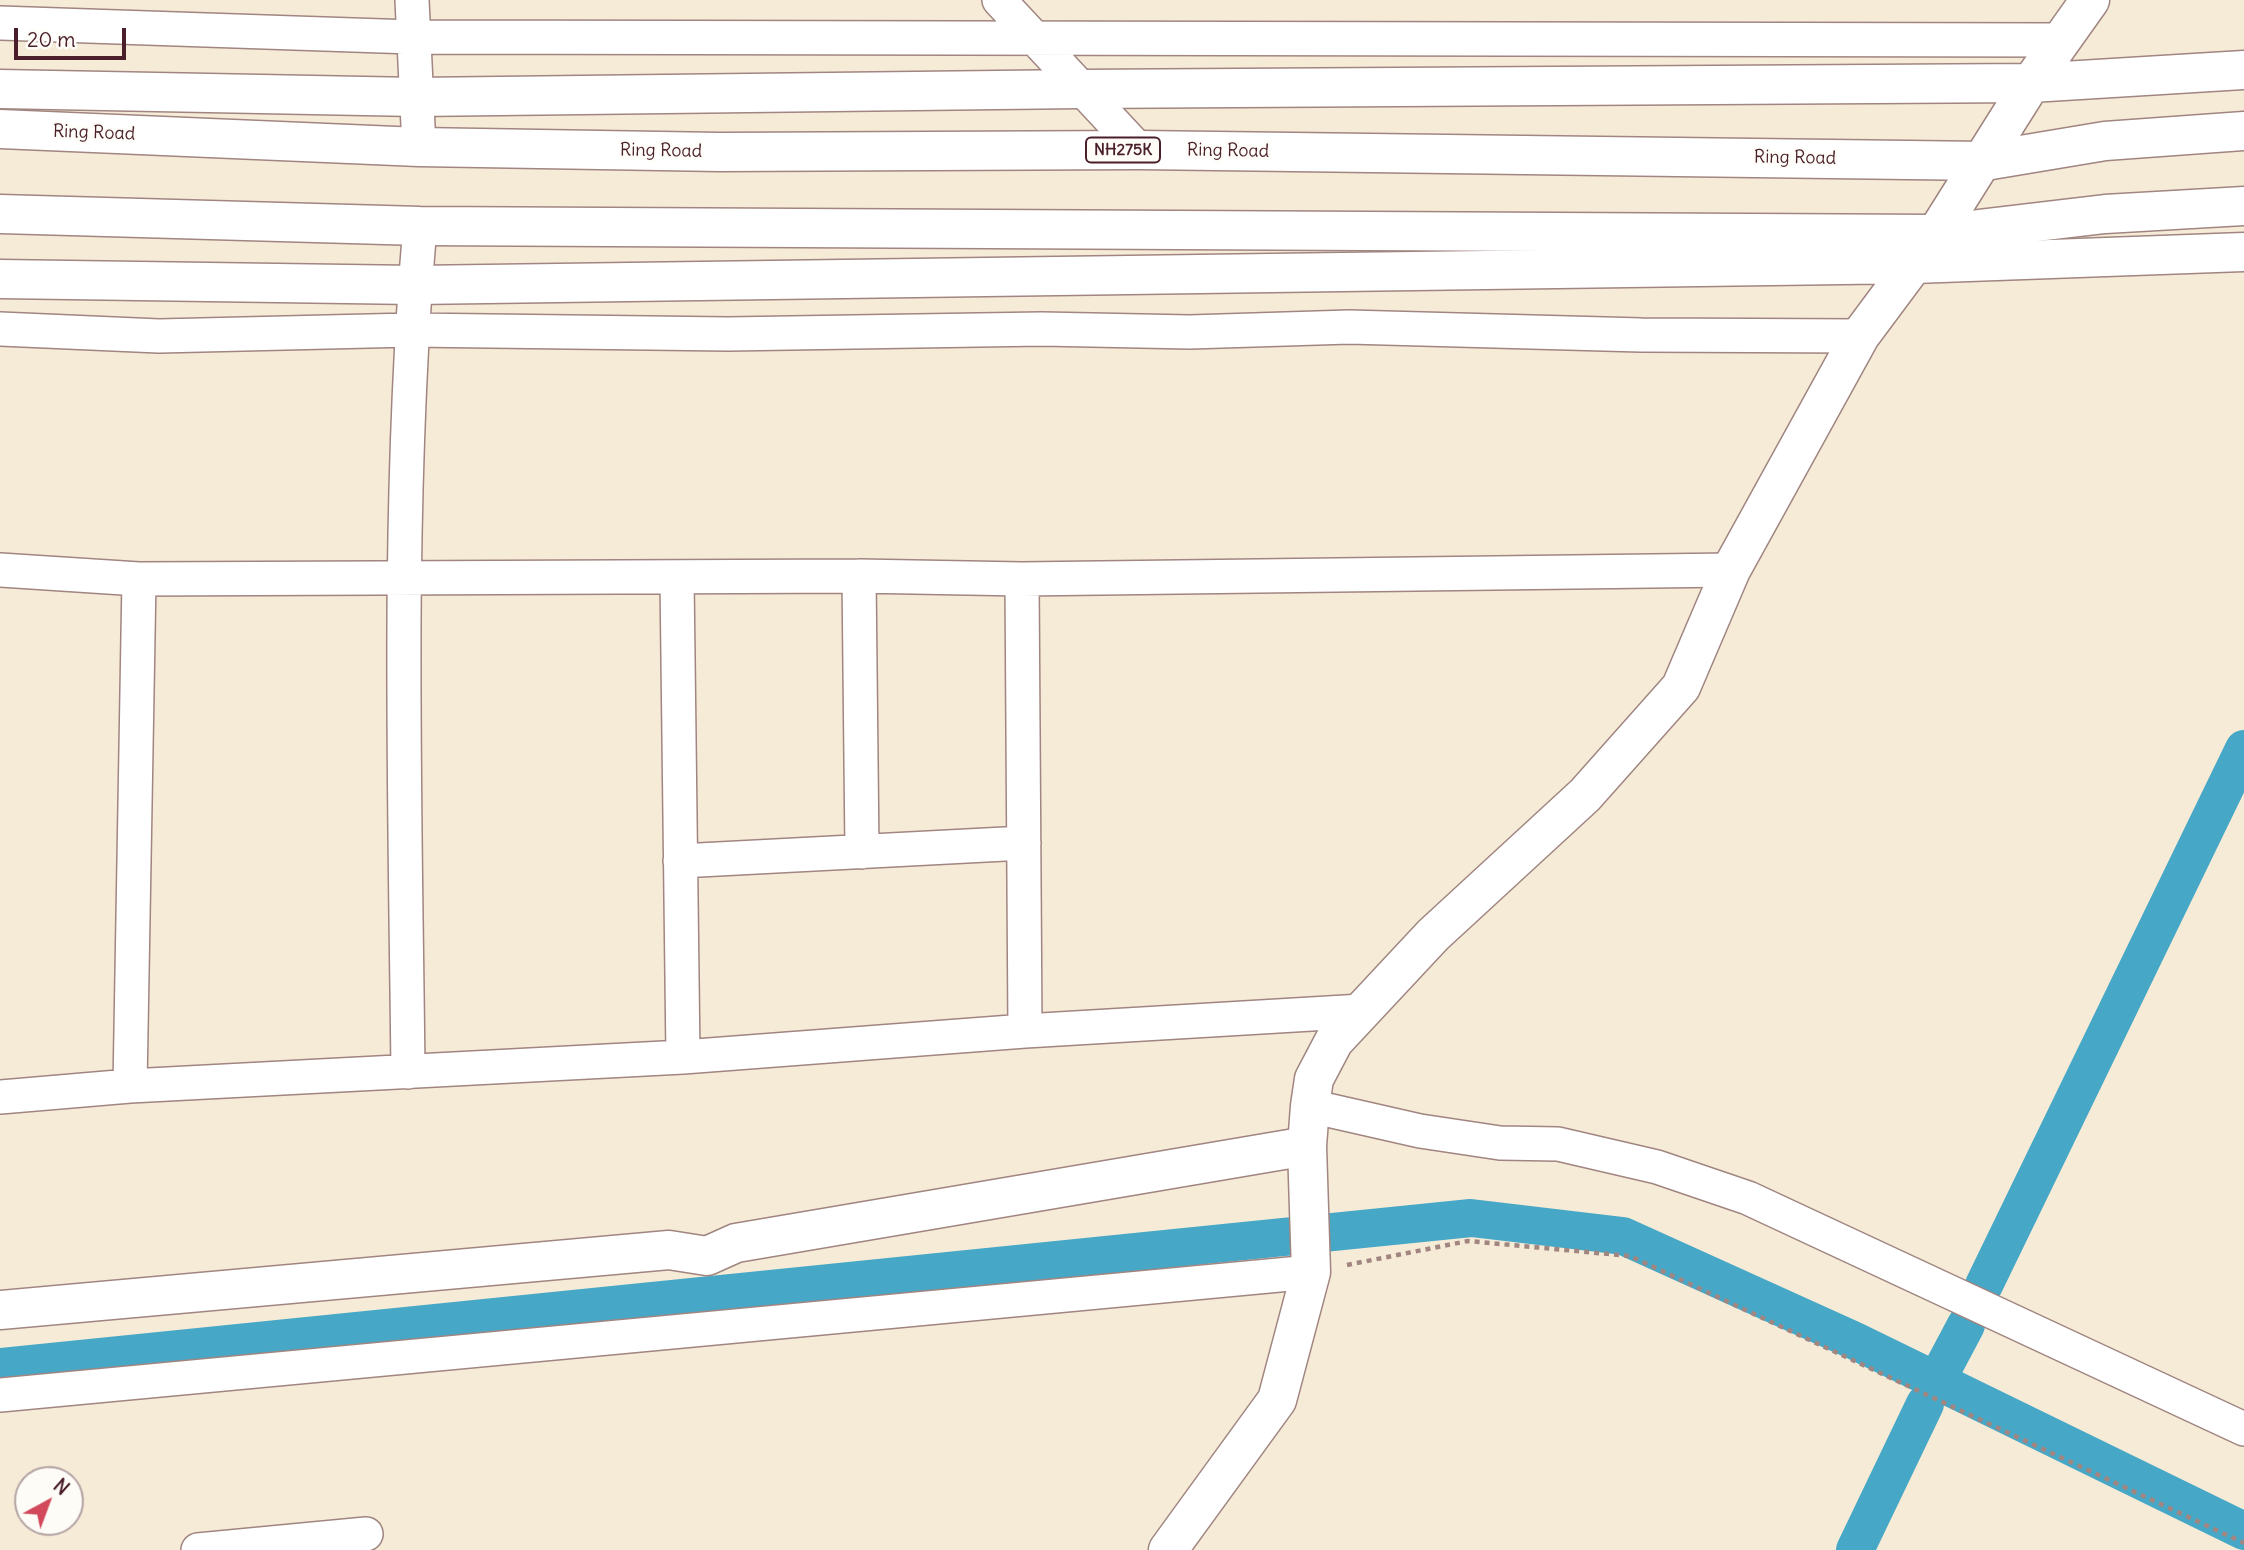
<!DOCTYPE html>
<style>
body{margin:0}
#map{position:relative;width:2244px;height:1550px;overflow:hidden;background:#f6ebd7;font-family:Delius,sans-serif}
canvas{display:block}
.north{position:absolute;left:14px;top:1466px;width:70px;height:70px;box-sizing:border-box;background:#fdfcf7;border:2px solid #b5a4a5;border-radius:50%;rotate:41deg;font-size:19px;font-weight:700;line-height:28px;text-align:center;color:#4a1f2b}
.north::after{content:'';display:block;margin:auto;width:24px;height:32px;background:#d1495b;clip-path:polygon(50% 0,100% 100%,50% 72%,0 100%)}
.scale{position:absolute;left:14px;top:28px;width:112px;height:32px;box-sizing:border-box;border:4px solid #4a1f2b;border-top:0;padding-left:9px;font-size:21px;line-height:24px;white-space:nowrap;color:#4a1f2b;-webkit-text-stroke:5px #fdfcf7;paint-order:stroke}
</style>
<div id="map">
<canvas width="2244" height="1550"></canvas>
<div class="north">N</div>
<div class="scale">20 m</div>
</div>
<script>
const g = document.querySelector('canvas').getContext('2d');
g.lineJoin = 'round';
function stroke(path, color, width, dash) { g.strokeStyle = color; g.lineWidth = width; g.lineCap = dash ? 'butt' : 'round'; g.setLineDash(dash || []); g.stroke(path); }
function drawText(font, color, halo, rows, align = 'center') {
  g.font = font + ' Delius,sans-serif'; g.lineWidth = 5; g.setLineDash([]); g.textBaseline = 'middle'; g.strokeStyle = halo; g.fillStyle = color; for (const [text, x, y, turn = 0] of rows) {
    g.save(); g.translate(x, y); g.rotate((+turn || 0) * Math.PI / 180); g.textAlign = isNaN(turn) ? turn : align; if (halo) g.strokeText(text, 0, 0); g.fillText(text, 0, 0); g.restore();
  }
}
stroke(new Path2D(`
 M 1984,1285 L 2244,749
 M 0,1367 L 1471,1218 L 1623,1236 L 1855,1341 L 2244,1531
 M 1940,1374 L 1966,1325
 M 1855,1550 L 1925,1404`), '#46a7c6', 38);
const minor = new Path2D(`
 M 412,0 L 419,147
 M 999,0 L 1139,150
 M 0,23 L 412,37 L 2060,40
 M 0,329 L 159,336 L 411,330 L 728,334 L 1042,329 L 1190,332 L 1349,327 L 1641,335 L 1860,336
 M 0,570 L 139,579 L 859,576 L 1022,579 L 1731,570
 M 859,576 L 862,852
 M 677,578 L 683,1057
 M 1022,579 L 1025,1031
 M 680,861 L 1024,843
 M 408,1072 C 405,789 396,507 420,226
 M 130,1086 L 139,579
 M 0,1097 L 130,1086 L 683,1057 L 1025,1031 L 1362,1011
 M 1310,1106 L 1420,1131 L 1500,1143 L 1558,1144 L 1657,1167 L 1748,1198 L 2244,1429
 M 0,1395 L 1311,1272
 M 198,1550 L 366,1534`);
const tertiary = new Path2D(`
 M 0,89 L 416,97 L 1081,89 L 2031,83 L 2244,70
 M 0,279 L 415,285 L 1914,264 L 2244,252
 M 0,1310 L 669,1250 L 707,1256 L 736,1243 L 1307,1146
 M 1168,1550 L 1277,1400 L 1311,1272 L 1307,1146 L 1310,1106 L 1314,1079 L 1334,1041 L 1433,935 L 1585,795 L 1681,687 L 1731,570 L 1860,336 L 1936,234 L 2031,83 L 2090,0`);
const trunk = new Path2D(`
 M 0,129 L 419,147 L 720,152 L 1139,150 L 1985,161 L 2105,141 L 2244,131
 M 0,214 L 420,226 L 1936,234 L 2105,214 L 2244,206`);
stroke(minor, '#a08581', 36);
stroke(tertiary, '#a08581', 41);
stroke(trunk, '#a08581', 41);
stroke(new Path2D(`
 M 1347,1265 L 1468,1241 L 1630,1256 L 2244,1543`), '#a08581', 4.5, [5, 5]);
stroke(minor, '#fff', 33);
stroke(tertiary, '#fff', 38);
stroke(trunk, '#fff', 38);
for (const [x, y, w] of [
 [1123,150,74]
]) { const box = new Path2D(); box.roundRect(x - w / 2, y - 12.5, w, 25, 5); g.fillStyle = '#fdfcf7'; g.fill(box); stroke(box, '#4a1f2b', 2); }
drawText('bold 16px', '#4a1f2b', null, [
 ["NH275K",1123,150]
]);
drawText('18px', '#4a1f2b', '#fdfcf7', [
 ["Ring Road",94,133,2],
 ["Ring Road",661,151,1],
 ["Ring Road",1228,151,1],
 ["Ring Road",1795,158,1]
]);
</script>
